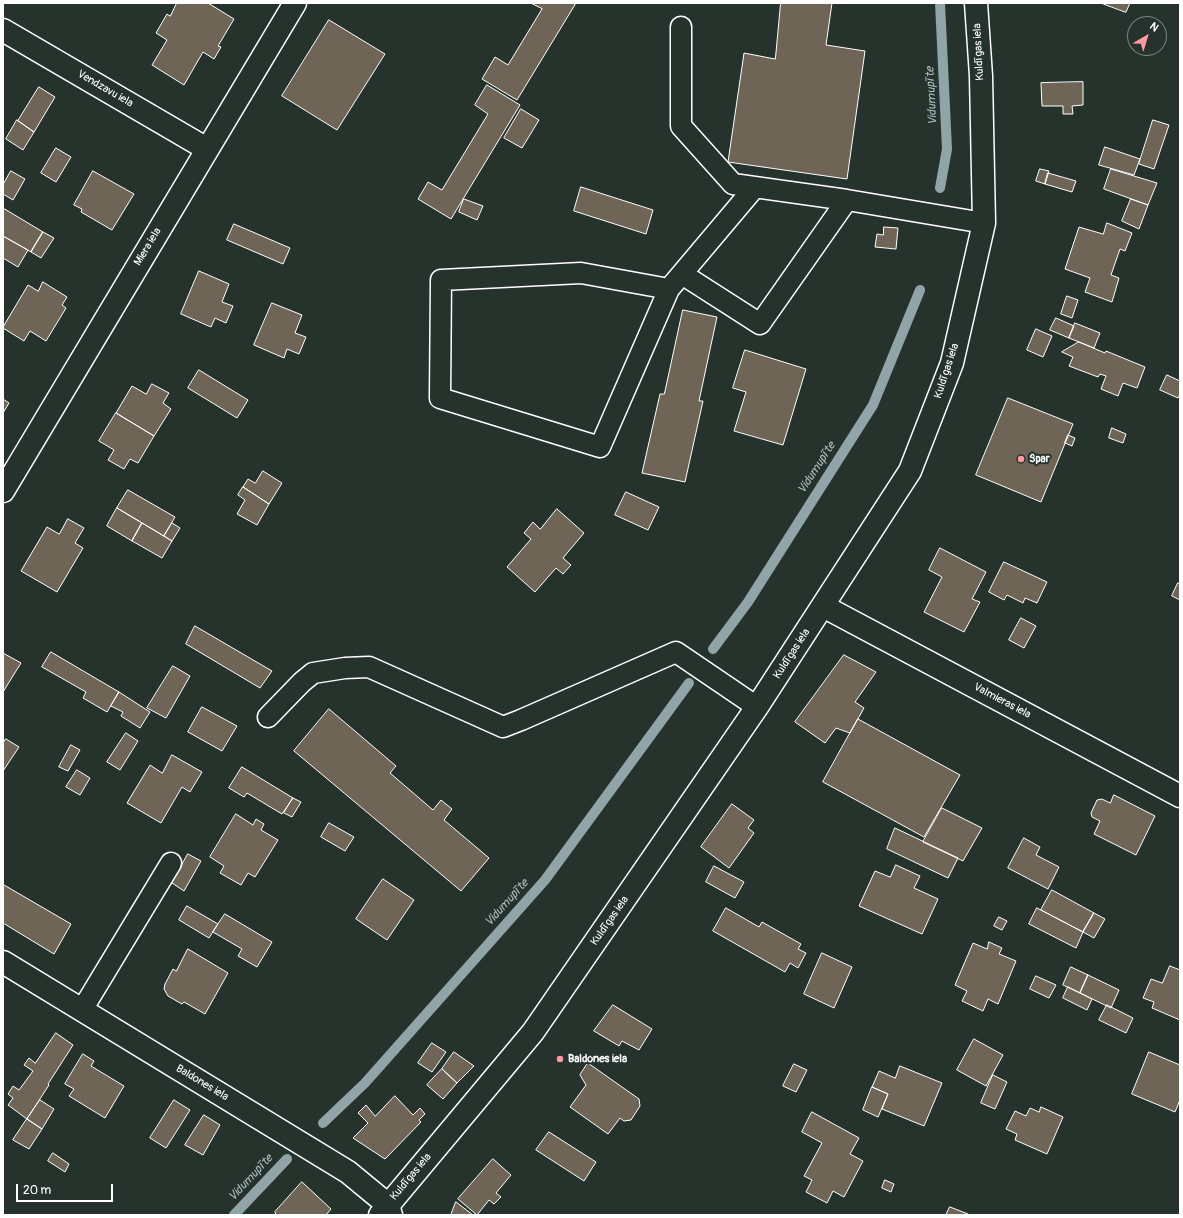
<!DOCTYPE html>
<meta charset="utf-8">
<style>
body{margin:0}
#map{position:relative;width:1183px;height:1218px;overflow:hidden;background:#26332d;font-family:Pangolin,sans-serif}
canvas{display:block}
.frame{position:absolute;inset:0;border:4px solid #fff;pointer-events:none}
.north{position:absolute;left:1127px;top:16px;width:40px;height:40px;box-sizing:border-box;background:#26332d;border:1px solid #7d8581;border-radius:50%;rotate:38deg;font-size:11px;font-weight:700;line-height:16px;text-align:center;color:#fff}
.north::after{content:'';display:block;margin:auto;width:14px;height:18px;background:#ff9aa2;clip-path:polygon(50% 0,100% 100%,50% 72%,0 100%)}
.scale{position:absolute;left:16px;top:1184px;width:97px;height:18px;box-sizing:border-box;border:2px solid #fff;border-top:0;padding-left:5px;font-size:12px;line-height:14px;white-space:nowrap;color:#fff;-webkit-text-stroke:3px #26332d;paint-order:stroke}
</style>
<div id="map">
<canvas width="1183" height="1218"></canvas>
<div class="frame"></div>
<div class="north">N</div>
<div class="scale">20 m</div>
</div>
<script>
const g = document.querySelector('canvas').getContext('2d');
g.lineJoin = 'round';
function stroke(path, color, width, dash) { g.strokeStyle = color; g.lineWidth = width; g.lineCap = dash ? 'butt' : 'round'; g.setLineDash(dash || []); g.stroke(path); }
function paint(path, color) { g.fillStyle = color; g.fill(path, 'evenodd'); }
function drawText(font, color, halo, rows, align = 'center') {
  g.font = font + ' Pangolin,sans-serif'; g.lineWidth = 4; g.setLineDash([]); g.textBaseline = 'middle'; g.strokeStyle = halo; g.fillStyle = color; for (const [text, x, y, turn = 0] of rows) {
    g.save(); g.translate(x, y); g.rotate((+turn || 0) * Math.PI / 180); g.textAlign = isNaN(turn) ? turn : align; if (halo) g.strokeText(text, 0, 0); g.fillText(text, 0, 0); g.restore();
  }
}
stroke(new Path2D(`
 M 940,188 L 947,149 L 940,3
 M 713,649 L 748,602 L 873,405 L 920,290
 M 323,1123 L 365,1083 L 545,880 L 689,683
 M 234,1215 L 287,1159`), '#91a4a7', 10);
const building = new Path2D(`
 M 177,3 L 208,3 L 234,19 L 218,46 L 221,47 L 214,59 L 203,52 L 184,85 L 152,65 L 167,40 L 156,33 L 167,14 L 170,16 Z
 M 531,3 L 576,3 L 517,100 L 482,79 L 495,57 L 508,65 L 542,9 Z
 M 781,3 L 832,3 L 826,45 L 865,51 L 847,179 L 728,162 L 744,53 L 775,59 Z
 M 1101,3 L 1130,3 L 1126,12 Z
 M 329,20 L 385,54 L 337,130 L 282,96 Z
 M 1083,82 L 1083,105 L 1072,106 L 1073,114 L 1063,114 L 1063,106 L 1042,106 L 1041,83 Z
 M 487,85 L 520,105 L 451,219 L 418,199 L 428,182 L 442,190 L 488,114 L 475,105 Z
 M 39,87 L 55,97 L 34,132 L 18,121 Z
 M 521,109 L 539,120 L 522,148 L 504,138 Z
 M 17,120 L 34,132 L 23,150 L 6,139 Z
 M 1153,120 L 1169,125 L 1154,169 L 1139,164 Z
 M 1105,147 L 1140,159 L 1134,175 L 1099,165 Z
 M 56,148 L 71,157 L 56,182 L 41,173 Z
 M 1040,169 L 1049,171 L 1045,184 L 1036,181 Z
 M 1111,169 L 1157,183 L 1148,205 L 1104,189 Z
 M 11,171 L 25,179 L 13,200 L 3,194 L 3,185 Z
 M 93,171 L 134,194 L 112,230 L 81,212 L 82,209 L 74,205 Z
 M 1048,173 L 1076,181 L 1072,192 L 1045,184 Z
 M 581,187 L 653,210 L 646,234 L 574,211 Z
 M 464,199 L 483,206 L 477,220 L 459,212 Z
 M 1131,199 L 1148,205 L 1139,229 L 1122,221 Z
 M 3,208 L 43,232 L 31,252 L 3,236 Z
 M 1107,223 L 1132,233 L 1125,251 L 1120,249 L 1111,275 L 1119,278 L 1112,302 L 1085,292 L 1090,278 L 1065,269 L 1079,227 L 1103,234 Z
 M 234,224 L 290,248 L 283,264 L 227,240 Z
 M 884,227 L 898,228 L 896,249 L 875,247 L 877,234 L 883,235 Z
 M 43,232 L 54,238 L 41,258 L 31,252 Z
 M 3,236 L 28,250 L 18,267 L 3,258 Z
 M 199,271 L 229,284 L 222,302 L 233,306 L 226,323 L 215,318 L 211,327 L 181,314 Z
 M 43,282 L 67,297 L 62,305 L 66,308 L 46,341 L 30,331 L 24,341 L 3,328 L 3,327 L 28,285 L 38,291 Z
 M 1067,296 L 1078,300 L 1072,318 L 1061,314 Z
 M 272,303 L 302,315 L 295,333 L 306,337 L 299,354 L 287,349 L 284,358 L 254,345 Z
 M 683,310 L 717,317 L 699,401 L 703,401 L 685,482 L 642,473 L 660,394 L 664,394 Z
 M 1056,318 L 1074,326 L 1069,338 L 1050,330 Z
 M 1075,323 L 1100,333 L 1094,348 L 1069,338 Z
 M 1036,329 L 1052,336 L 1043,357 L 1027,350 Z
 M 1079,342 L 1105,353 L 1106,351 L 1145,367 L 1137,388 L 1123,383 L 1118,396 L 1101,389 L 1106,376 L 1100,374 L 1098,377 L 1069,366 L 1073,357 L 1062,352 Z
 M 745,350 L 806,369 L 783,445 L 734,431 L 746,392 L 733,388 Z
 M 199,370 L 248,400 L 237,418 L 188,388 Z
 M 1167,375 L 1180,381 L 1180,395 L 1178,398 L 1160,390 Z
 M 152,384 L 169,393 L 163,403 L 171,409 L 154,436 L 116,413 L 132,386 L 146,394 Z
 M 1008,398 L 1073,424 L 1041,502 L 976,475 Z
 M 3,399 L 9,403 L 3,413 Z
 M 116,413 L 154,436 L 138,463 L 130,459 L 124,469 L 108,460 L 114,450 L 99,441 Z
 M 1112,428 L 1126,434 L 1123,443 L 1109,438 Z
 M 1068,435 L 1075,438 L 1072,446 L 1065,443 Z
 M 263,471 L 282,483 L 269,504 L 243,487 L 248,479 L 255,483 Z
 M 243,487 L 269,504 L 257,525 L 237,514 L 245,500 L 238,495 Z
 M 128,490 L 175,517 L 164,536 L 117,508 Z
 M 626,492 L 659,507 L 648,530 L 615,515 Z
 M 117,508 L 142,523 L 132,541 L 107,526 Z
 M 557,509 L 584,533 L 563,558 L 571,565 L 563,574 L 556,568 L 535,592 L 507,567 L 531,539 L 524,533 L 533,522 L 540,529 Z
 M 68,519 L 84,528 L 75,543 L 83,548 L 57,592 L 21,571 L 47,527 L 59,534 Z
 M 142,523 L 172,541 L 162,558 L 132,541 Z
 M 172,523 L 180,528 L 172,541 L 164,536 Z
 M 940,548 L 986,572 L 972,599 L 980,602 L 964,632 L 924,612 L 942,577 L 929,570 Z
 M 1004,562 L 1047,582 L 1037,603 L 1025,598 L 1023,603 L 1007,595 L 1004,600 L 989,592 Z
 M 1178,583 L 1180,584 L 1180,600 L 1172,596 Z
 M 1021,618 L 1036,626 L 1024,648 L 1009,640 Z
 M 195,626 L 272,671 L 260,688 L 186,644 Z
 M 51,652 L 119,692 L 107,712 L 83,698 L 86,692 L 42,667 Z
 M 3,653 L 21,663 L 3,692 Z
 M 844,655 L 876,672 L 855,702 L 864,708 L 850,733 L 836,728 L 825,743 L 795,722 Z
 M 173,666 L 190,676 L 166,718 L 147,708 Z
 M 119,692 L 150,712 L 140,728 L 121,716 L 123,712 L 111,706 Z
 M 202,707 L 237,726 L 222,751 L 188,732 Z
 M 329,709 L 396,766 L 390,773 L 433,810 L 441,800 L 452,809 L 444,820 L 489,858 L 461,891 L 294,751 Z
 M 858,719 L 960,775 L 924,837 L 823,782 Z
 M 126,733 L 138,741 L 120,770 L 107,762 Z
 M 6,739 L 19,747 L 3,771 L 3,743 Z
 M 71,745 L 80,750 L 68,771 L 59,767 Z
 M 172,755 L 202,772 L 190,792 L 182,787 L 161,823 L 127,803 L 150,765 L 162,773 Z
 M 242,767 L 293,798 L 282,814 L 247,793 L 244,797 L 229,788 Z
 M 77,770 L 90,778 L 80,795 L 66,787 Z
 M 1114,795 L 1155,816 L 1136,855 L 1094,834 L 1100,821 L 1092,817 L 1091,813 L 1097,800 L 1102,799 L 1110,803 Z
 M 293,798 L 301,802 L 292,817 L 284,813 Z
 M 732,804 L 754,820 L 748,828 L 754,833 L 729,868 L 701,847 Z
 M 942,808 L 982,828 L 963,861 L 923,842 Z
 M 236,814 L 253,825 L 256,819 L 264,824 L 261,830 L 278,840 L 255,877 L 248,873 L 241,885 L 220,873 L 224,866 L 210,857 Z
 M 329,823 L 354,837 L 345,851 L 321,837 Z
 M 895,828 L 958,858 L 948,878 L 887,849 Z
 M 1024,838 L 1040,847 L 1036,855 L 1059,867 L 1048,889 L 1008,868 Z
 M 188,854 L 201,861 L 184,891 L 172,883 Z
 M 896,865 L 920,876 L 914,888 L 938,899 L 922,934 L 859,906 L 875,871 L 890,877 Z
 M 714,866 L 744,882 L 735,898 L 706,882 Z
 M 383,879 L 414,900 L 387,940 L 356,919 Z
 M 4,885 L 71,924 L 54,954 L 3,923 L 3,887 Z
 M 1052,890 L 1094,913 L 1083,932 L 1041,910 Z
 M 187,906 L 218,924 L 209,938 L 179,920 Z
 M 726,908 L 759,927 L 762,922 L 801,944 L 798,949 L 806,953 L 798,968 L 790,963 L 785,972 L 713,931 Z
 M 1037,908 L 1083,932 L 1076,948 L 1029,924 Z
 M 1094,913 L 1105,919 L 1094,938 L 1083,932 Z
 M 225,914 L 272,942 L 257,967 L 238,956 L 242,949 L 213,932 Z
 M 999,917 L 1007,921 L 1002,930 L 994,926 Z
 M 989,942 L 1002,948 L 999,954 L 1016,961 L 998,1004 L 988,999 L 983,1011 L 962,1001 L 967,991 L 955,985 L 973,943 L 987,949 Z
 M 188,949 L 228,973 L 205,1014 L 184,1002 L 182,1004 L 168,996 L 164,989 L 165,984 L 173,969 L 176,971 Z
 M 822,953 L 852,967 L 834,1008 L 804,994 Z
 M 1170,966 L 1180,970 L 1180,1020 L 1152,1008 L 1154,1002 L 1143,998 L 1151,979 L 1162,983 Z
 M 1071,967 L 1088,975 L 1080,993 L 1063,985 Z
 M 1088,975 L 1119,990 L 1111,1008 L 1080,993 Z
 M 1036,976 L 1056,985 L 1049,998 L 1030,989 Z
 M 1068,987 L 1092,999 L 1087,1010 L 1063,998 Z
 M 613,1005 L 652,1029 L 639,1050 L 622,1041 L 619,1046 L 594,1031 Z
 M 1107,1005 L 1133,1018 L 1126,1033 L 1099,1020 Z
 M 56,1033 L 73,1045 L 48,1084 L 49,1085 L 27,1119 L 8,1105 L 13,1098 L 8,1094 L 13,1086 L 19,1090 L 33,1071 L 24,1065 L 29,1058 L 35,1063 Z
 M 974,1039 L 1003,1055 L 986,1086 L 957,1070 Z
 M 432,1043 L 446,1052 L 432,1072 L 418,1063 Z
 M 454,1052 L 474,1066 L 457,1083 L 442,1069 Z
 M 1149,1052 L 1180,1065 L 1180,1100 L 1175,1112 L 1132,1094 Z
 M 83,1054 L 94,1061 L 91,1066 L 124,1086 L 105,1118 L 69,1096 L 74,1089 L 65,1084 Z
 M 588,1063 L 639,1099 L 640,1106 L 631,1120 L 624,1121 L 620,1118 L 608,1134 L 570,1107 L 586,1085 L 580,1075 Z
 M 794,1064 L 807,1070 L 796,1092 L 783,1086 Z
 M 900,1066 L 942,1083 L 924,1126 L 882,1109 L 888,1094 L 872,1087 L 879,1071 L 895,1078 Z
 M 442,1069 L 457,1083 L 443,1099 L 427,1085 Z
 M 993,1075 L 1007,1082 L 995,1109 L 981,1103 Z
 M 872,1087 L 888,1094 L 878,1117 L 863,1110 Z
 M 395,1096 L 413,1115 L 420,1108 L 425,1114 L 419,1120 L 421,1122 L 385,1159 L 353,1138 L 368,1123 L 358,1113 L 366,1105 L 375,1116 Z
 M 40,1100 L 54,1109 L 42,1129 L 27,1119 Z
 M 174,1100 L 190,1110 L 166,1148 L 150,1138 Z
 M 1041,1107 L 1063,1117 L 1047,1154 L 1015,1140 L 1017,1134 L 1006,1129 L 1015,1111 L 1026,1116 L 1030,1108 L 1039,1112 Z
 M 812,1112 L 859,1138 L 850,1154 L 863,1161 L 844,1197 L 833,1191 L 827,1203 L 806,1192 L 812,1180 L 804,1176 L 822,1143 L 802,1132 Z
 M 204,1115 L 220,1125 L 203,1155 L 185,1145 Z
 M 27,1119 L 42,1129 L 29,1149 L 13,1140 Z
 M 549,1132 L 596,1162 L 584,1181 L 536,1150 Z
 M 53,1153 L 69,1164 L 65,1172 L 48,1161 Z
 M 493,1159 L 511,1175 L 496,1193 L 501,1197 L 494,1204 L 489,1200 L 477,1215 L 458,1199 Z
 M 885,1180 L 894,1184 L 891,1192 L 882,1188 Z
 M 302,1182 L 331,1209 L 326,1215 L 276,1215 L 275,1212 Z
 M 456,1202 L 473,1215 L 451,1215 Z
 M 950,1207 L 968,1214 L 968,1215 L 946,1215 Z`);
paint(building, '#6e6557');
stroke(building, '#fff', 1);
const service = new Path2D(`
 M 681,27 L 681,126 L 733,184 L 847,200 L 984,223
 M 682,274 L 760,324 L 847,200
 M 669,289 L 581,273 L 441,280 L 440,398 L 600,447 L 669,289 L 755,187
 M 268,717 L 302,682 L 313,673 L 345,668 L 369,667 L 503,727 L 521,720 L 676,652 L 757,707
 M 82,1010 L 171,863`);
const minor = new Path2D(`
 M 3,30 L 207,149
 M 3,491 L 295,3
 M 823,606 L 1180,796
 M 3,962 L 348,1172 L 388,1205 L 391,1215`);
const tertiary = new Path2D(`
 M 380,1215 L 533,1032 L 757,707 L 910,471 L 952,363 L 984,223 L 981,76 L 976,3`);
stroke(service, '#fff', 23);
stroke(minor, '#fff', 25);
stroke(tertiary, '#fff', 25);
stroke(service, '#26332d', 20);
stroke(minor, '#26332d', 22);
stroke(tertiary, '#26332d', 22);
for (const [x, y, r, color] of [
 [1021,459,4,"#ff9aa2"],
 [560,1059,4,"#ff9aa2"]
]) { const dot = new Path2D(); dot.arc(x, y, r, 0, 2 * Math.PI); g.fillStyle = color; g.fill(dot); stroke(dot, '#26332d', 1.5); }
drawText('11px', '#fff', '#26332d', [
 ["Kuldīgas iela",979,52,-93],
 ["Vendzavu iela",105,89,30],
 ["Miera iela",148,247,-59],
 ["Kuldīgas iela",947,371,-72],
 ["Kuldīgas iela",792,654,-57],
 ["Valmieras iela",1002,701,28],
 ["Kuldīgas iela",610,921,-55],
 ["Baldones iela",202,1083,31],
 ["Kuldīgas iela",411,1177,-50]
]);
drawText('bold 11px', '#fff', '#26332d', [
 ["Spar",1029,459],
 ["Baldones iela",568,1059]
], 'left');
drawText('italic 12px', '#acbbbd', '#26332d', [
 ["Vidumupīte",932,96,-93],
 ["Vidumupīte",817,468,-57],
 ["Vidumupīte",507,903,-48],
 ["Vidumupīte",251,1178,-47]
]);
</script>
